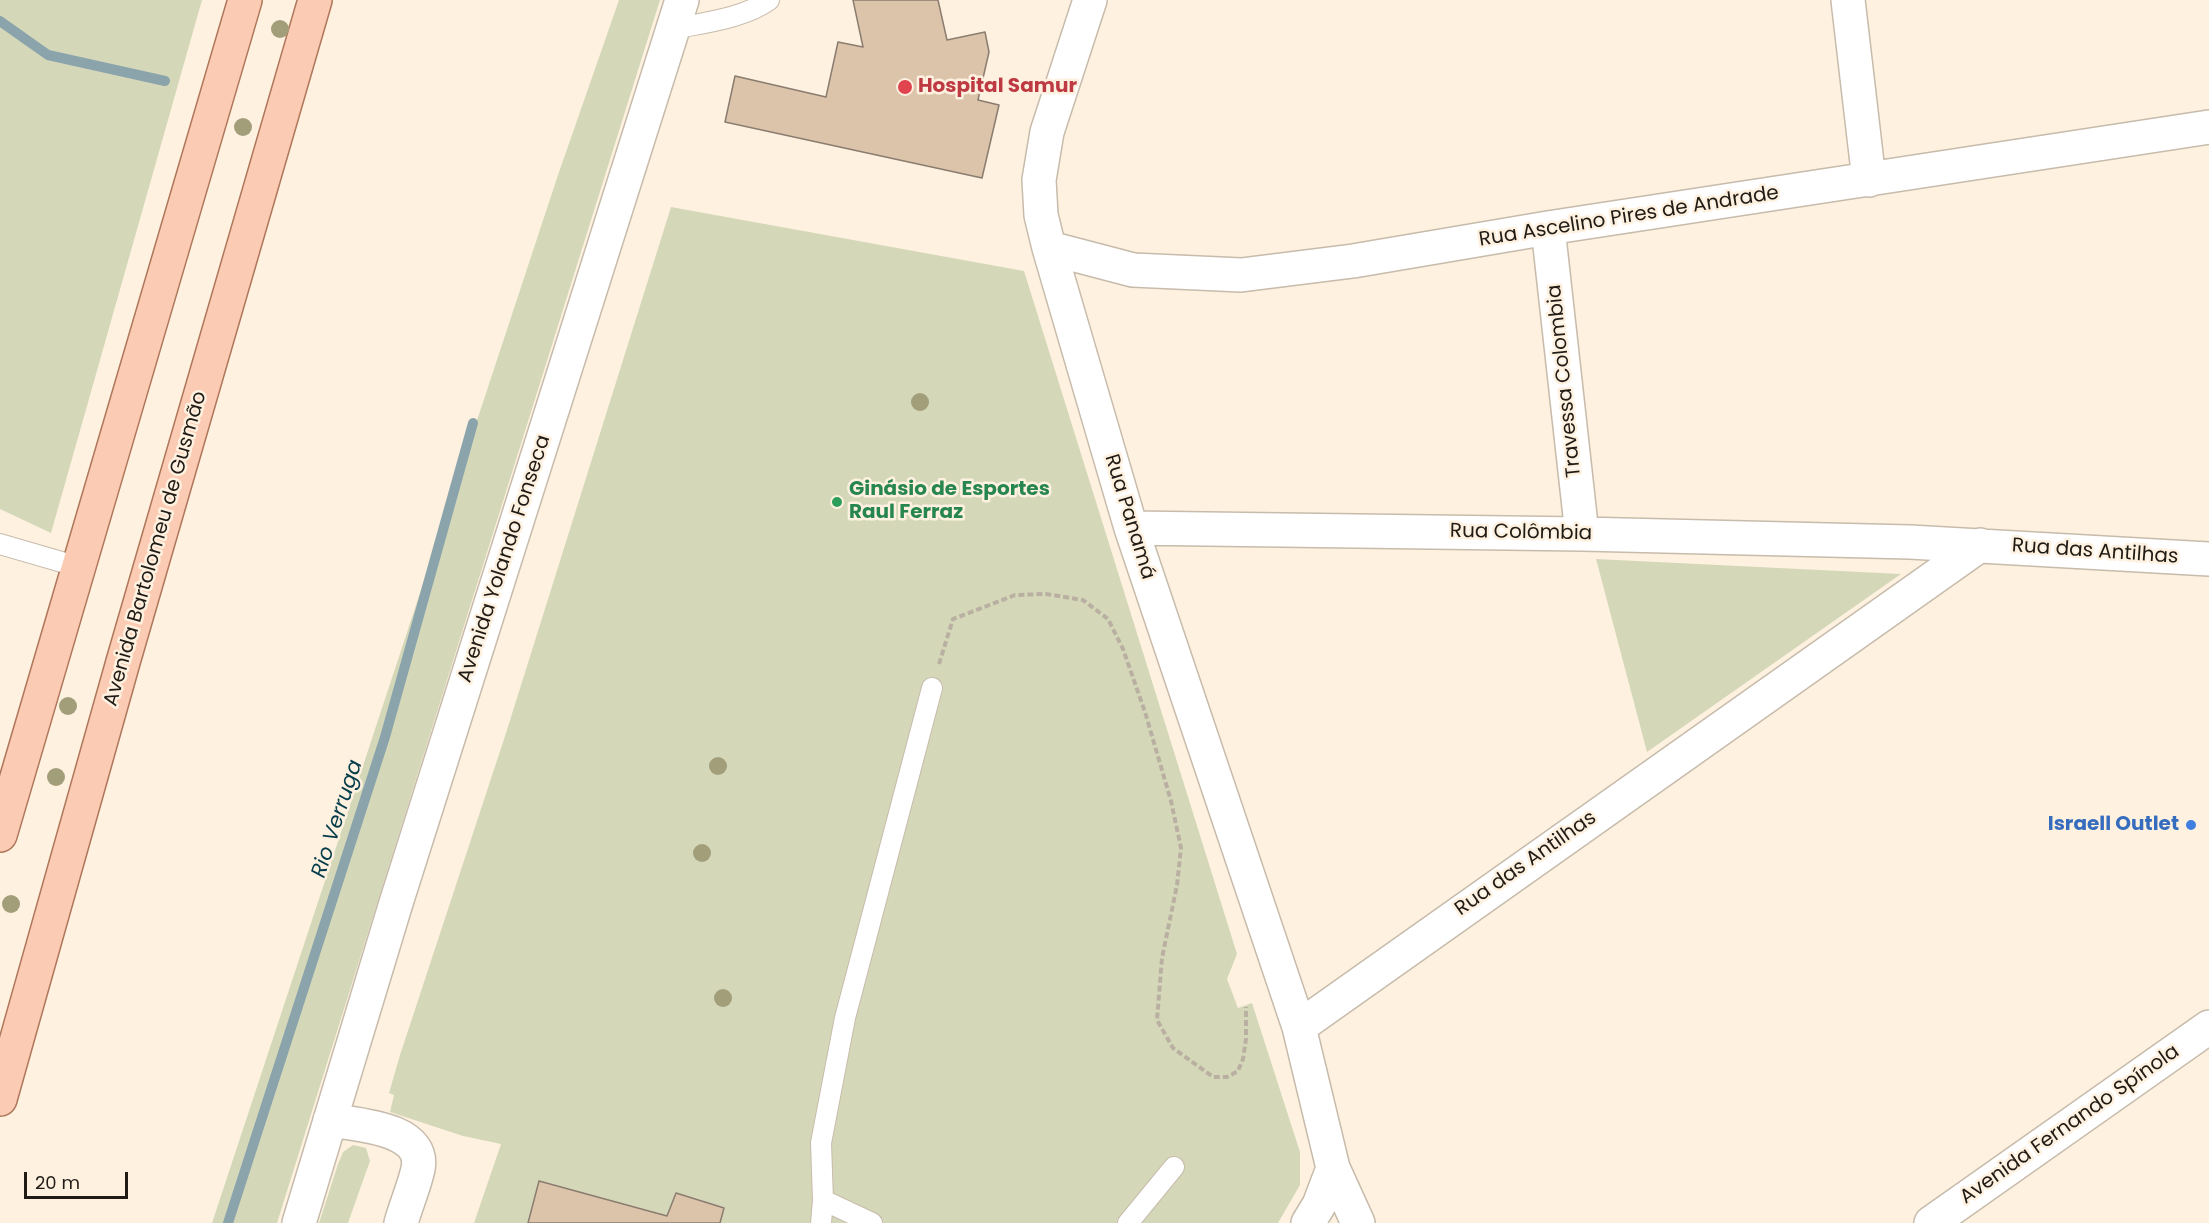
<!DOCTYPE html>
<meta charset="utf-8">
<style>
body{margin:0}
#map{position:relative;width:2209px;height:1223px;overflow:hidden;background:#fef1e0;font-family:Poppins,sans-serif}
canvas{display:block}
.scale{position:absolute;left:24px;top:1172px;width:104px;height:27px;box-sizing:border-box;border:3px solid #201b15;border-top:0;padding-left:8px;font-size:18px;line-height:21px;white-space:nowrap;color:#201b15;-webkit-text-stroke:4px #fef1e0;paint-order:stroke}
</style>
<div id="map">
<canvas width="2209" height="1223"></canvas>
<div class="scale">20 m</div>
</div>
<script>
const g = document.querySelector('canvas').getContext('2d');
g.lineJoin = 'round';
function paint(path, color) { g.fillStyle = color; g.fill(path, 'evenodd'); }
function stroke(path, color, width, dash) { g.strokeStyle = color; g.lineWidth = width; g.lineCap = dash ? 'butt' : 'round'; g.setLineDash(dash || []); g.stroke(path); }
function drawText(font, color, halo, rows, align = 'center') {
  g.font = font + ' Poppins,sans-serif'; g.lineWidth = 5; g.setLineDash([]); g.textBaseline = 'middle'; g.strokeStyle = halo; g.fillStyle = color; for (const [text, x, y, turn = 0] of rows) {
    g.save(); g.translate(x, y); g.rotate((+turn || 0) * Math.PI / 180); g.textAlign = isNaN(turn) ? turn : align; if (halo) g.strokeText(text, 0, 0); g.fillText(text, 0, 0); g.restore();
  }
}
paint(new Path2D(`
 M 0,0 L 202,0 L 51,533 L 0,509 Z
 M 619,0 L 660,0 L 277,1223 L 212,1223 L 558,175 Z
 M 671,207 L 1024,271 L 1237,954 L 1227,979 L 1238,1008 L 1252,1003 L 1300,1152 L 1300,1185 L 1278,1223 L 474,1223 L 501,1144 L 463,1136 L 390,1112 L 394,1095 L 389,1093 L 400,1055 L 506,733 Z
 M 1596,559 L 1901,574 L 1647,752 Z
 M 353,1145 L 366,1148 L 370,1161 L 348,1223 L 319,1223 L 338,1164 L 343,1152 Z`), '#d4d8b9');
stroke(new Path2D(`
 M 0,21 L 48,55 L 165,81
 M 228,1223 L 385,737 L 473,423`), '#8ba4ab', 10);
const building = new Path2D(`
 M 853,0 L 938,0 L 947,40 L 985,32 L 989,52 L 978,100 L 999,105 L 982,178 L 725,122 L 735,76 L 826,97 L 838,42 L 863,47 Z
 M 539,1181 L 667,1216 L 676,1193 L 724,1208 L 720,1223 L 528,1223 Z`);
paint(building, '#dcc4ab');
stroke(building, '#8a7c6f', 1.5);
const service = new Path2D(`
 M 673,29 C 702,23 745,18 769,0
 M 0,544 L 79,567
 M 823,1200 L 872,1223
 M 821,1223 L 823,1200 L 821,1143 L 845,1018 L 932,688
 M 1128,1223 L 1174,1167`);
const minor = new Path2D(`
 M 1090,0 L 1047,132 L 1039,180 L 1041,215 L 1049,248 L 1131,528 L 1299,1027 L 1333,1168 L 1358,1223
 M 1848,0 L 1869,180
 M 1548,228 L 1582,534
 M 1049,248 L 1133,270 L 1241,275 L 1353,261 L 1548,228 L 2209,127
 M 1131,528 L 1582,534 L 1910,542 L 2209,559
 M 1299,1027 L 1980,545
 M 330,1120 C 358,1125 426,1128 418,1169 C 414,1187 406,1205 401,1223
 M 299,1223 L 396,903 L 682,0
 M 1308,1223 L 1319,1205 L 1333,1168`);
const tertiary = new Path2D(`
 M 1931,1223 L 2209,1027`);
const primary = new Path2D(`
 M 0,835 L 245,0
 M 0,1099 L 123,662 L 315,0`);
stroke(service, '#c7bbab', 22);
stroke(minor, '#c7bbab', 36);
stroke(tertiary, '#c7bbab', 36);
stroke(primary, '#ae775b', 36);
stroke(new Path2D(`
 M 939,664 L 953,619 L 1015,595 L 1046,594 L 1083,600 L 1108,619 L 1123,649 L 1145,712 L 1171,801 L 1181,848 L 1177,885 L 1162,958 L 1157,1020 L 1173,1048 L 1213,1077 L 1227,1077 L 1238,1071 L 1243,1059 L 1246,1039 L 1246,1007`), '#bab0a2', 4, [6, 3]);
stroke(service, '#fff', 20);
stroke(minor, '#fff', 33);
stroke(tertiary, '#fff', 33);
stroke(primary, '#fccbb3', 33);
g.fillStyle = '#a29e7a';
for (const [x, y] of [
 [280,29],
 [243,127],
 [920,402],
 [68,706],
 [718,766],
 [56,777],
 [702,853],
 [11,904],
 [723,998]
]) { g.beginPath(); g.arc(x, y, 9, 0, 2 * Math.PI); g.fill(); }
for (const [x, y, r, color] of [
 [905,87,8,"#e0444e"],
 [837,502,6,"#2e9e5b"],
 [2191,825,6,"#3f7fe0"]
]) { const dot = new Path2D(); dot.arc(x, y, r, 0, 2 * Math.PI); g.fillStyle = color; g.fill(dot); stroke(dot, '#fef1e0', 2); }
drawText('bold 20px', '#be3a42', '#fef1e0', [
 ["Hospital Samur",918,87]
], 'left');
drawText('20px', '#201b15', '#fef1e0', [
 ["Rua Ascelino Pires de Andrade",1629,217,-9],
 ["Travessa Colombia",1565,381,-96],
 ["Rua Panamá",1129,517,73],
 ["Rua Colômbia",1521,533,1],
 ["Avenida Bartolomeu de Gusmão",156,549,-74],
 ["Rua das Antilhas",2095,552,4],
 ["Avenida Yolando Fonseca",505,559,-72],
 ["Rua das Antilhas",1526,864,-35],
 ["Avenida Fernando Spínola",2070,1125,-35]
]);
drawText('bold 20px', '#27864d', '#fef1e0', [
 ["Ginásio de Esportes",849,490],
 ["Raul Ferraz",849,513]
], 'left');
drawText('bold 20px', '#366cbe', '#fef1e0', [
 ["Israell Outlet",2179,825]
], 'right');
drawText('italic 21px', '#043c4a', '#fef1e0', [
 ["Rio Verruga",338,819,-72]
]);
</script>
